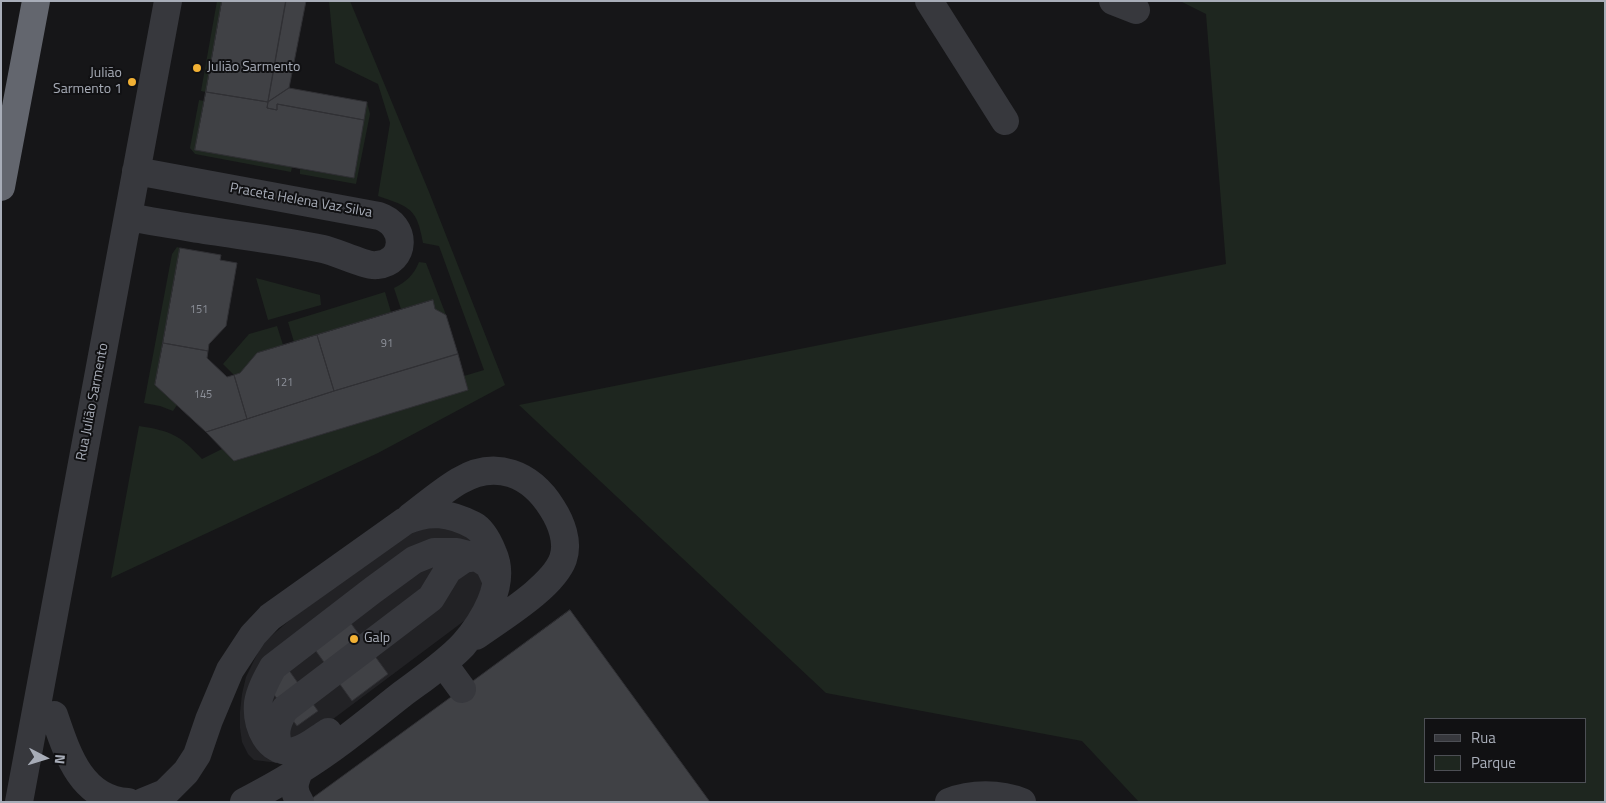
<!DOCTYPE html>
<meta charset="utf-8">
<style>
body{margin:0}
#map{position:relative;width:1606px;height:803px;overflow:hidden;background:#161618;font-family:"Titillium Web",sans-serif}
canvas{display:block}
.frame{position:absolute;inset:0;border:2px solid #a8adb8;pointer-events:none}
.legend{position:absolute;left:1424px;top:718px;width:162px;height:65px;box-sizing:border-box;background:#111113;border:1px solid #4d4f55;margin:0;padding:6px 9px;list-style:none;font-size:15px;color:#a8adb8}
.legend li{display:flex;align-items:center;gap:10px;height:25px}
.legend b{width:25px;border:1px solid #4d4f55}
.north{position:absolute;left:20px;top:733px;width:50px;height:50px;-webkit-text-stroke:4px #111113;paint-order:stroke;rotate:95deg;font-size:14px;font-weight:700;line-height:20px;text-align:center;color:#a8adb8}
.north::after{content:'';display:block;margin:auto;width:18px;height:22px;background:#a8adb8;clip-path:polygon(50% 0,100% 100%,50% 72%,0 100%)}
</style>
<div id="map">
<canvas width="1606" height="803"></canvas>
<div class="frame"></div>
<ul class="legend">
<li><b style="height:6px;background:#37383d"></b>Rua</li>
<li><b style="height:14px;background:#1e261f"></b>Parque</li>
</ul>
<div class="north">N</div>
</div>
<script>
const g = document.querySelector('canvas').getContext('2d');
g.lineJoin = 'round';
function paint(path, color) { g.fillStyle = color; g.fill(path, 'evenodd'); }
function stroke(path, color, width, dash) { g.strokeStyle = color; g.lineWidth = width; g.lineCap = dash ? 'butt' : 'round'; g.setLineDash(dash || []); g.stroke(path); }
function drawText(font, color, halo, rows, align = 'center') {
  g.font = font + ' "Titillium Web",sans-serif'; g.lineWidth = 4; g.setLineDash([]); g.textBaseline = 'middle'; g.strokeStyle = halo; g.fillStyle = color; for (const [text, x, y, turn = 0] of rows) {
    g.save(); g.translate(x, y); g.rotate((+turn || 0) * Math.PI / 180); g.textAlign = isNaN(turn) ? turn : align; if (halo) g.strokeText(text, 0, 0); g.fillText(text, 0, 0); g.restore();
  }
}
paint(new Path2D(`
 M 441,523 L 475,539 L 487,572 L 472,615 L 317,731 L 279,763 L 254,760 L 248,754 L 242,742 L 240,728 L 240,712 L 242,694 L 246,677 L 262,644 L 291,619 L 411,530 Z`), '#222225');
paint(new Path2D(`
 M 217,1 L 222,1 L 206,92 L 201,91 Z
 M 329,1 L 350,1 L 429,192 L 505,385 L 378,453 L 111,578 L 139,426 C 171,431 180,435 202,459 L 222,449 L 235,461 L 468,390 L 464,376 L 484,370 L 439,246 L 423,243 C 417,208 410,207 378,196 L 390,123 L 378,84 L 335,63 Z
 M 1180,1 L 1605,1 L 1605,802 L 1139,802 L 1082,741 L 826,693 L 519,405 L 1226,264 L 1206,14 ZM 1425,719 L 1585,719 L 1585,782 L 1425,782 Z
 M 199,100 L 204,101 L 196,150 L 292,167 L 291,172 L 195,154 L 190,148 Z
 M 367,102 L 370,114 L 356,184 L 300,174 L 300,169 L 354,178 Z
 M 177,247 L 180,248 L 155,385 L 177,405 L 173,411 L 160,406 L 144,403 L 172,254 Z
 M 419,262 L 426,263 L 446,315 L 435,309 L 432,300 L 401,309 L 394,288 C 406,282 414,275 419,262 Z
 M 256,278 L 320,295 L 321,305 L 268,320 Z
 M 385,292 L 391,312 L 294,342 L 288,322 Z
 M 277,326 L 283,345 L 257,353 L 240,373 L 234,375 L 223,364 L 249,334 Z`), '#1e261f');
const building = new Path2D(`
 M 222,1 L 286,1 L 268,102 L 206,92 Z
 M 286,1 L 306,1 L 289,88 L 268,102 Z
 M 289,88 L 367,102 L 364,120 L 277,104 L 277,110 L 267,108 L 268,102 Z
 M 206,92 L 268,102 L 267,108 L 277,110 L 277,104 L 364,120 L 354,178 L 195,150 Z
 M 180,248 L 221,255 L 220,260 L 237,263 L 226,326 L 209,344 L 208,351 L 163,343 Z
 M 433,300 L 435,309 L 446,315 L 458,354 L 334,391 L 317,335 Z
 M 317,335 L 334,391 L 247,419 L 234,375 L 240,373 L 257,353 Z
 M 163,343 L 208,351 L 207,358 L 227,377 L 234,375 L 247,419 L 206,432 L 155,385 Z
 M 458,354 L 468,390 L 234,461 L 206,432 L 334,391 Z
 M 339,607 L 388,674 L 352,701 L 308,640 Z
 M 570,610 L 710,802 L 307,802 L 462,689 Z
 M 288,669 L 318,711 L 297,726 L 267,685 Z`);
paint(building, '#404145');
stroke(building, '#303034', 1);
stroke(new Path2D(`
 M 929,1 L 1005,121
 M 1113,1 L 1136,10
 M 128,217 C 149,221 170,224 192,228 C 235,235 280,240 323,249 C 337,252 367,267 377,265 C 407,262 407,225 379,216 L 136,171
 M 410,517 C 426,505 442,491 459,481 C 496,459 531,474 552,508 C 561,522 569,542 563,559 C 553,587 501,618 476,636
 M 443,663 L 462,689
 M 54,715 C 67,753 81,799 128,802
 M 328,732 C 317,739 306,749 294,751 C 267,754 256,725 258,703 C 260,690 267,678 273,667 L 373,590 L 414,560 L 434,552 L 457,552 L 477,557 L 489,565 L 496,580
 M 279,749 C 274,733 276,724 285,709 L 431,598 L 448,570 L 464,559 L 477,557
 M 19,802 L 168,1
 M 143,802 L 165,793 L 186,772 L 197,755 L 209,720 L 230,670 L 253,635 L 270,617 L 405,521 C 430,510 450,513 473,525 C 483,530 489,543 493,553 C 507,584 483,622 463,645 C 445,664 421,680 401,695 C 368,721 336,748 300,770 C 282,782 263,792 244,802
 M 300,802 C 292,790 294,782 300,770
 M 949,802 C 971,793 1000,793 1022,802`), '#37383d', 28);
stroke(new Path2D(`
 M 1,187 L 36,1`), '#63666e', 28);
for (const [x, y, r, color] of [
 [197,68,5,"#f2b134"],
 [132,82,5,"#f2b134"],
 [354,639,5,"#f2b134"]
]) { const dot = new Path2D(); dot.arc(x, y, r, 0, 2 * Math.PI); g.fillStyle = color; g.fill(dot); stroke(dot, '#111113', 2); }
drawText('11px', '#8e929b', null, [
 ["151",199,310],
 ["91",387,344],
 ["121",284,383],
 ["145",203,395]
]);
drawText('14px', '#a8adb8', '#111113', [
 ["Julião Sarmento",207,68],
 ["Julião",122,74,"right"],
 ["Sarmento 1",122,90,"right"],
 ["Galp",364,639]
], 'left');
drawText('14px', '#a8adb8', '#111113', [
 ["Praceta Helena Vaz Silva",301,201,10],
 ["Rua Julião Sarmento",93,402,-79]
]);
</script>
